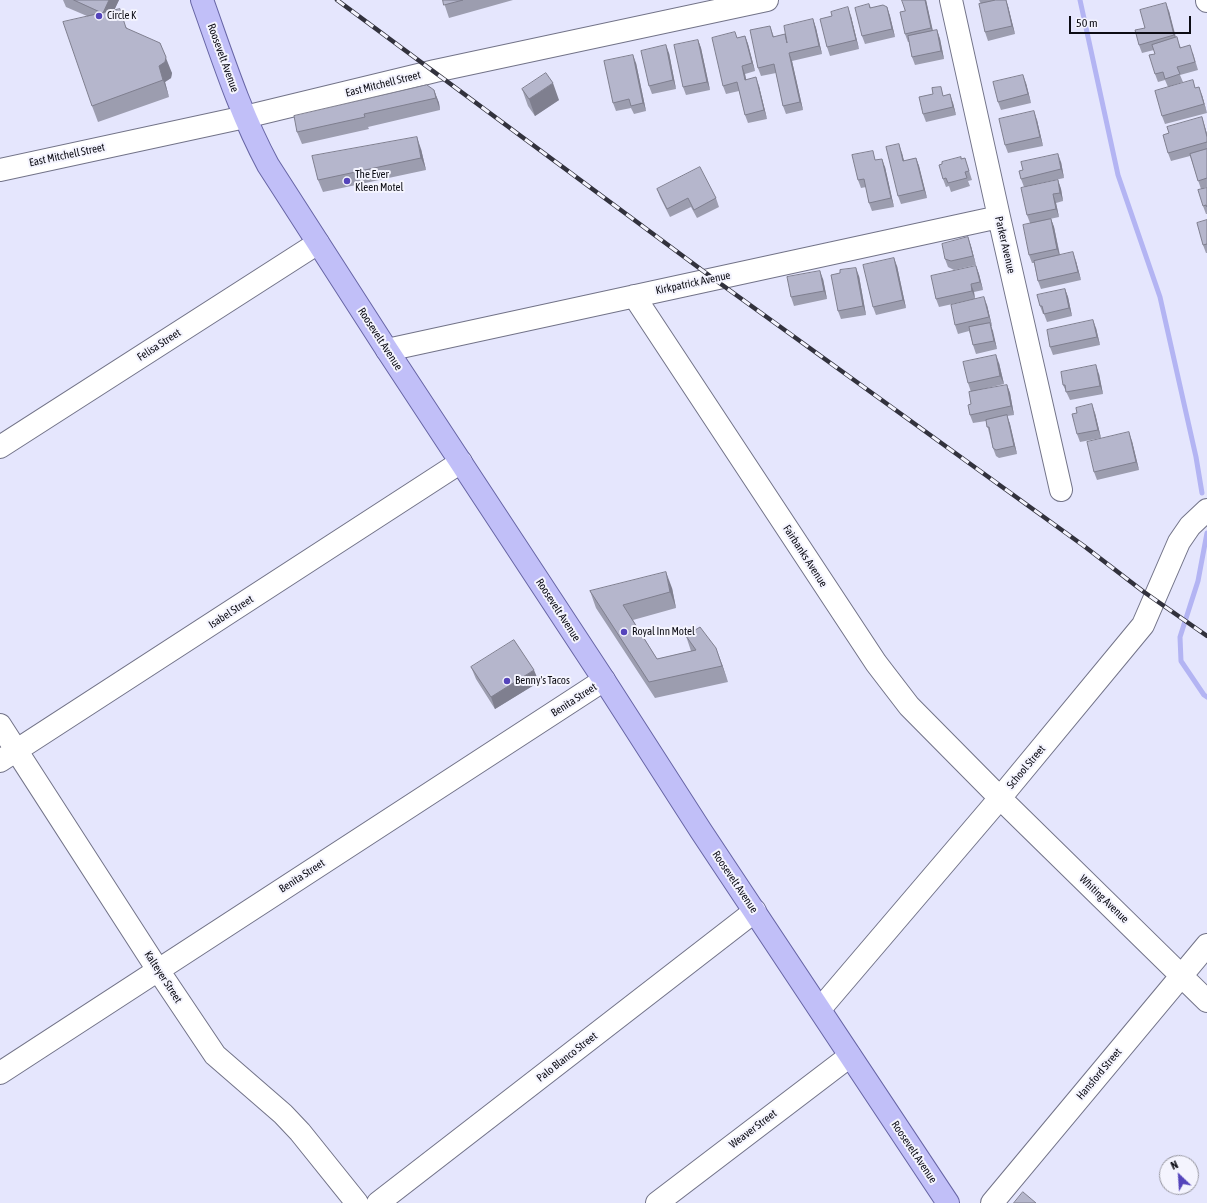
<!DOCTYPE html>
<style>
body{margin:0}
#map{position:relative;width:1207px;height:1203px;overflow:hidden;background:#e5e6fd;font-family:"Asap Condensed",sans-serif}
canvas{display:block}
.north{position:absolute;left:1159px;top:1155px;width:40px;height:40px;box-sizing:border-box;background:#f4f4fe;border:1px solid #9797a0;border-radius:50%;rotate:335deg;font-size:11px;font-weight:700;line-height:16px;text-align:center;color:#0c0c14}
.north::after{content:'';display:block;margin:auto;width:14px;height:18px;background:#5444bb;clip-path:polygon(50% 0,100% 100%,50% 72%,0 100%)}
.scale{position:absolute;left:1069px;top:16px;width:122px;height:18px;box-sizing:border-box;border:2px solid #0c0c14;border-top:0;padding-left:5px;font-size:12px;line-height:14px;white-space:nowrap;color:#0c0c14;-webkit-text-stroke:3px #f4f4fe;paint-order:stroke}
</style>
<div id="map">
<canvas width="1207" height="1203"></canvas>
<div class="north">N</div>
<div class="scale">50 m</div>
</div>
<script>
const g = document.querySelector('canvas').getContext('2d');
g.lineJoin = 'round';
function stroke(path, color, width, dash) { g.strokeStyle = color; g.lineWidth = width; g.lineCap = dash ? 'butt' : 'round'; g.setLineDash(dash || []); g.stroke(path); }
function paint(path, color) { g.fillStyle = color; g.fill(path, 'evenodd'); }
function drawText(font, color, halo, rows, align = 'center') {
  g.font = font + ' "Asap Condensed",sans-serif'; g.lineWidth = 4; g.setLineDash([]); g.textBaseline = 'middle'; g.strokeStyle = halo; g.fillStyle = color; for (const [text, x, y, turn = 0] of rows) {
    g.save(); g.translate(x, y); g.rotate((+turn || 0) * Math.PI / 180); g.textAlign = isNaN(turn) ? turn : align; if (halo) g.strokeText(text, 0, 0); g.fillText(text, 0, 0); g.restore();
  }
}
stroke(new Path2D(`
 M 1080,0 L 1118,175 L 1160,297 L 1196,457 L 1202,493
 M 1207,533 L 1198,581 L 1180,637 L 1181,661 L 1204,695 L 1207,697`), '#b3b4f3', 5);
const minor = new Path2D(`
 M 951,0 L 999,217 L 1061,490
 M 1207,0 L 1207,1
 M 0,170 L 245,117 L 435,71 L 767,0
 M 634,296 L 876,663 L 909,706 L 1000,798 L 1207,1001
 M 387,350 L 999,217
 M 0,447 L 318,243
 M 0,725 L 158,970 L 215,1055 L 283,1114 L 300,1132 L 357,1203
 M 0,761 L 461,462
 M 820,1009 L 1000,798 L 1143,625 L 1179,542 L 1190,526 L 1207,510
 M 0,1073 L 604,680
 M 378,1203 L 755,911
 M 657,1203 L 850,1056
 M 992,1203 L 1207,945`);
const major = new Path2D(`
 M 202,0 C 222,56 240,113 268,165 L 387,350 L 604,680 L 701,831 L 948,1203`);
stroke(minor, '#727388', 24);
stroke(major, '#6765a5', 24);
stroke(minor, '#fff', 22);
stroke(major, '#c1bff8', 22);
const rail = new Path2D(`
 M 337,0 L 714,279 L 1084,546 L 1144,592 L 1207,636`);
stroke(rail, '#32323d', 4.5);
stroke(rail, '#f4f4fe', 3, [9]);
paint(new Path2D(`
 M 63,0 L 119,0 L 114,10 L 127,28 L 172,73 L 171,78 L 165,82 L 169,97 L 98,122 L 92,106 L 87,16 L 66,7 Z
 M 443,0 L 513,0 L 449,18 Z
 M 926,0 L 933,31 L 937,30 L 940,39 L 944,59 L 915,65 L 912,57 L 909,42 L 908,42 L 905,34 Z
 M 979,0 L 1006,0 L 1008,6 L 1015,34 L 988,41 L 985,32 L 981,4 Z
 M 869,4 L 871,8 L 887,7 L 890,16 L 895,37 L 865,44 L 862,36 Z
 M 1169,11 L 1176,37 L 1181,48 L 1193,53 L 1198,70 L 1180,75 L 1183,82 L 1168,87 L 1165,80 L 1158,82 L 1155,74 L 1155,54 L 1154,50 L 1142,53 L 1139,45 L 1145,28 Z
 M 851,16 L 859,49 L 830,56 L 827,47 Z
 M 813,19 L 816,28 L 822,54 L 792,61 L 803,110 L 786,114 L 783,106 L 776,73 L 761,76 L 758,68 L 770,26 L 774,37 L 787,41 Z
 M 745,36 L 748,44 L 755,71 L 745,74 L 746,80 L 759,86 L 767,119 L 748,123 L 745,115 L 739,91 L 726,94 L 723,86 L 737,38 Z
 M 698,40 L 701,48 L 710,90 L 686,95 L 683,87 Z
 M 669,53 L 676,89 L 652,94 L 649,86 Z
 M 636,63 L 646,111 L 634,114 L 631,108 L 616,111 L 613,103 Z
 M 1026,83 L 1031,103 L 1001,110 L 998,102 Z
 M 1195,88 L 1202,95 L 1207,113 L 1165,124 L 1162,116 Z
 M 522,89 L 559,100 L 535,116 L 528,106 Z
 M 434,90 L 439,103 L 440,110 L 368,127 L 369,129 L 302,144 L 297,132 Z
 M 944,96 L 953,103 L 956,115 L 926,122 L 923,114 Z
 M 1202,117 L 1207,134 L 1207,187 L 1201,189 L 1190,156 L 1171,161 L 1168,153 L 1169,133 Z
 M 1037,120 L 1043,146 L 1008,153 L 1005,145 Z
 M 421,149 L 426,170 L 323,192 L 318,180 Z
 M 902,153 L 904,161 L 916,158 L 919,166 L 927,198 L 901,204 L 898,196 Z
 M 965,158 L 972,180 L 968,181 L 970,186 L 951,192 L 949,186 L 946,187 L 943,179 L 961,159 Z
 M 876,160 L 885,167 L 894,207 L 872,211 L 869,203 L 866,187 L 861,188 L 858,180 Z
 M 1061,162 L 1064,178 L 1024,187 L 1021,179 Z
 M 1058,180 L 1061,189 L 1063,201 L 1056,203 L 1059,217 L 1045,220 L 1051,219 L 1054,227 L 1060,255 L 1076,261 L 1081,280 L 1041,289 L 1038,281 L 1034,263 L 1032,263 L 1029,255 L 1030,223 L 1027,215 Z
 M 1207,188 L 1207,214 L 1206,214 L 1203,206 Z
 M 657,189 L 716,198 L 719,207 L 697,218 L 691,207 L 670,217 L 660,197 Z
 M 1207,220 L 1207,253 L 1206,253 L 1203,245 Z
 M 968,237 L 971,246 L 976,265 L 954,270 L 948,267 L 945,259 Z
 M 897,266 L 906,308 L 876,315 L 873,307 Z
 M 976,266 L 979,274 L 983,290 L 974,292 L 975,299 L 939,307 L 936,299 Z
 M 840,273 L 859,276 L 866,315 L 841,319 L 838,311 Z
 M 823,279 L 827,299 L 794,306 L 791,297 Z
 M 1065,289 L 1068,297 L 1072,316 L 1047,322 L 1044,314 L 1043,314 L 1040,306 Z
 M 987,305 L 992,326 L 991,326 L 997,349 L 976,354 L 973,345 L 969,331 L 958,334 L 955,325 Z
 M 1096,328 L 1100,345 L 1053,355 L 1050,347 Z
 M 999,363 L 1004,384 L 971,392 L 968,383 Z
 M 1099,374 L 1103,394 L 1070,400 L 1063,385 Z
 M 1007,385 L 1010,393 L 1014,415 L 1007,416 L 1010,424 L 1017,454 L 999,458 L 996,456 L 993,448 L 986,421 L 973,423 L 970,415 L 971,404 Z
 M 1095,413 L 1101,438 L 1080,442 L 1077,434 Z
 M 1132,441 L 1139,470 L 1097,480 L 1094,472 Z
 M 672,588 L 676,608 L 633,620 L 657,659 L 691,651 L 686,636 L 722,664 L 728,682 L 655,698 L 596,608 L 590,591 Z
 M 471,667 L 539,682 L 495,709 L 476,679 Z`), '#9c9daf');
paint(new Path2D(`
 M 109,0 L 119,0 L 107,26 L 103,13 Z
 M 925,0 L 926,0 L 934,37 L 931,28 Z
 M 1006,0 L 1008,6 L 1015,34 L 1012,26 Z
 M 1166,3 L 1169,11 L 1177,44 L 1174,35 Z
 M 848,7 L 851,16 L 859,49 L 856,40 Z
 M 887,7 L 890,16 L 895,37 L 892,29 Z
 M 813,19 L 816,28 L 822,54 L 819,46 Z
 M 937,30 L 940,39 L 944,59 L 941,51 Z
 M 745,36 L 748,44 L 755,71 L 752,63 Z
 M 698,40 L 701,48 L 710,90 L 707,82 Z
 M 160,43 L 172,73 L 171,78 L 165,82 L 169,97 L 163,80 L 159,66 Z
 M 666,45 L 669,53 L 676,89 L 673,80 Z
 M 789,53 L 792,61 L 803,110 L 800,102 Z
 M 633,55 L 636,63 L 646,111 L 643,103 Z
 M 742,66 L 745,74 L 748,88 L 745,80 Z
 M 1023,75 L 1026,83 L 1031,103 L 1028,94 Z
 M 756,77 L 759,86 L 767,119 L 764,110 Z
 M 553,83 L 559,100 L 535,116 L 529,99 Z
 M 1199,87 L 1202,95 L 1207,113 L 1204,104 Z
 M 434,90 L 439,103 L 440,110 L 436,98 Z
 M 950,94 L 953,103 L 956,115 L 953,107 Z
 M 1034,111 L 1037,120 L 1043,146 L 1040,137 Z
 M 1202,117 L 1207,134 L 1207,137 Z
 M 417,137 L 421,149 L 426,170 L 421,158 Z
 M 899,144 L 902,153 L 906,169 L 903,161 Z
 M 1058,154 L 1061,162 L 1064,178 L 1061,169 Z
 M 916,158 L 919,166 L 927,198 L 924,190 Z
 M 882,159 L 885,167 L 894,207 L 891,198 Z
 M 1058,180 L 1061,189 L 1063,201 L 1060,193 Z
 M 1053,194 L 1056,203 L 1059,217 L 1056,209 Z
 M 1051,219 L 1054,227 L 1060,257 L 1057,249 Z
 M 968,237 L 971,246 L 976,265 L 973,256 Z
 M 1073,252 L 1076,261 L 1081,280 L 1078,272 Z
 M 894,258 L 897,266 L 906,308 L 903,300 Z
 M 976,266 L 979,274 L 983,290 L 980,282 Z
 M 856,268 L 859,276 L 866,315 L 863,306 Z
 M 820,271 L 823,279 L 827,299 L 824,291 Z
 M 971,284 L 974,292 L 975,299 L 972,291 Z
 M 1065,289 L 1068,297 L 1072,316 L 1069,308 Z
 M 984,297 L 987,305 L 992,326 L 989,317 Z
 M 1093,320 L 1096,328 L 1100,345 L 1097,337 Z
 M 990,323 L 993,331 L 997,349 L 994,341 Z
 M 996,355 L 999,363 L 1004,384 L 1000,376 Z
 M 1096,365 L 1099,374 L 1103,394 L 1100,386 Z
 M 1007,385 L 1010,393 L 1014,415 L 1011,406 Z
 M 1092,404 L 1095,413 L 1101,438 L 1098,430 Z
 M 1007,415 L 1010,424 L 1017,454 L 1014,446 Z
 M 1129,432 L 1132,441 L 1139,470 L 1136,462 Z
 M 666,572 L 672,588 L 676,608 L 670,592 Z
 M 716,648 L 722,664 L 728,682 L 722,666 Z
 M 534,670 L 539,682 L 495,709 L 491,697 Z`), '#7f7f8f');
const building = new Path2D(`
 M 74,0 L 109,0 L 103,13 Z
 M 443,0 L 463,0 L 444,5 Z
 M 902,0 L 925,0 L 931,28 L 905,34 L 900,12 L 905,11 Z
 M 996,0 L 1006,0 L 1012,26 L 985,32 L 979,4 Z
 M 1166,3 L 1174,35 L 1139,45 L 1135,30 L 1145,28 L 1140,10 Z
 M 869,4 L 870,8 L 883,5 L 887,7 L 892,29 L 862,36 L 855,8 Z
 M 848,7 L 856,40 L 827,47 L 820,19 L 832,16 L 831,12 Z
 M 120,9 L 126,28 L 160,43 L 166,57 L 165,62 L 159,66 L 163,80 L 92,106 L 63,22 Z
 M 813,19 L 819,46 L 789,53 L 800,102 L 783,106 L 774,64 L 758,68 L 750,30 L 770,26 L 773,37 L 785,34 L 787,43 L 784,26 Z
 M 937,30 L 941,51 L 912,57 L 908,36 Z
 M 735,32 L 737,38 L 745,36 L 752,63 L 742,66 L 745,80 L 756,77 L 764,110 L 745,115 L 737,82 L 723,86 L 712,38 Z
 M 1177,37 L 1180,48 L 1190,45 L 1195,62 L 1177,67 L 1180,74 L 1165,79 L 1163,72 L 1155,74 L 1149,55 L 1155,54 L 1152,45 Z
 M 698,40 L 707,82 L 683,87 L 674,45 Z
 M 666,45 L 673,80 L 649,86 L 641,51 Z
 M 633,55 L 643,103 L 631,106 L 629,99 L 613,103 L 604,61 Z
 M 546,73 L 553,83 L 529,99 L 522,89 Z
 M 1023,75 L 1028,94 L 998,102 L 993,82 Z
 M 1193,80 L 1195,88 L 1199,87 L 1204,104 L 1162,116 L 1155,91 Z
 M 427,85 L 434,90 L 436,98 L 364,114 L 365,117 L 297,132 L 294,116 Z
 M 941,87 L 943,96 L 950,94 L 953,107 L 923,114 L 919,97 L 933,94 L 932,88 Z
 M 1034,111 L 1040,137 L 1005,145 L 999,119 Z
 M 1202,117 L 1207,137 L 1207,142 L 1168,153 L 1163,135 L 1169,133 L 1167,127 Z
 M 417,137 L 421,158 L 318,180 L 312,156 Z
 M 899,144 L 903,161 L 916,158 L 924,190 L 898,196 L 886,147 Z
 M 1207,149 L 1207,178 L 1198,181 L 1190,154 Z
 M 873,151 L 875,160 L 882,159 L 891,198 L 869,203 L 864,179 L 858,180 L 852,155 Z
 M 1058,154 L 1061,169 L 1021,179 L 1019,171 L 1023,170 L 1021,162 Z
 M 961,157 L 961,159 L 965,158 L 969,171 L 965,172 L 967,178 L 948,183 L 946,178 L 943,179 L 939,165 L 942,164 L 942,162 Z
 M 700,167 L 716,198 L 694,210 L 688,198 L 667,209 L 657,189 Z
 M 1058,180 L 1060,193 L 1053,194 L 1056,209 L 1027,215 L 1021,188 Z
 M 1207,188 L 1207,207 L 1206,205 L 1203,206 L 1198,190 Z
 M 1051,219 L 1057,249 L 1029,255 L 1023,225 Z
 M 1207,220 L 1207,244 L 1203,245 L 1197,223 Z
 M 968,237 L 973,256 L 951,261 L 945,259 L 942,244 Z
 M 1073,252 L 1078,272 L 1038,281 L 1034,261 Z
 M 894,258 L 903,300 L 873,307 L 863,265 Z
 M 976,266 L 980,282 L 971,284 L 972,291 L 936,299 L 931,276 Z
 M 856,268 L 863,306 L 838,311 L 831,275 L 840,273 L 840,270 Z
 M 820,271 L 824,291 L 791,297 L 787,277 Z
 M 1065,289 L 1069,308 L 1044,314 L 1042,306 L 1040,306 L 1037,295 Z
 M 984,297 L 989,317 L 955,325 L 951,305 Z
 M 1093,320 L 1097,337 L 1050,347 L 1047,330 Z
 M 990,323 L 994,341 L 973,345 L 969,327 Z
 M 996,355 L 1000,376 L 968,383 L 963,362 Z
 M 1096,365 L 1100,386 L 1066,392 L 1065,385 L 1063,385 L 1061,372 Z
 M 1007,385 L 1011,406 L 970,415 L 968,405 L 971,404 L 969,392 Z
 M 1092,404 L 1098,430 L 1077,434 L 1072,414 L 1077,413 L 1076,408 Z
 M 1007,415 L 1014,446 L 996,450 L 993,448 L 989,427 L 987,427 L 986,420 Z
 M 1129,432 L 1136,462 L 1094,472 L 1087,442 Z
 M 666,572 L 670,592 L 623,605 L 657,659 L 696,650 L 686,636 L 700,627 L 716,648 L 722,666 L 649,682 L 590,591 Z
 M 514,640 L 534,670 L 491,697 L 471,667 Z
 M 1023,1192 L 1036,1203 L 1014,1203 Z`);
paint(building, '#b5b6cc');
stroke(building, '#7f7f8f', 1);
for (const [x, y, r, color] of [
 [99,16,4,"#5444bb"],
 [347,181,4,"#5444bb"],
 [624,632,4,"#5444bb"],
 [507,681,4,"#5444bb"]
]) { const dot = new Path2D(); dot.arc(x, y, r, 0, 2 * Math.PI); g.fillStyle = color; g.fill(dot); stroke(dot, '#f4f4fe', 1.5); }
drawText('11px', '#0c0c14', '#f4f4fe', [
 ["Circle K",107,16],
 ["The Ever",355,175],
 ["Kleen Motel",355,188],
 ["Royal Inn Motel",632,632],
 ["Benny's Tacos",515,681]
], 'left');
drawText('11px', '#0c0c14', '#f4f4fe', [
 ["Roosevelt Avenue",223,58,70],
 ["East Mitchell Street",383,84,-14],
 ["East Mitchell Street",67,155,-12],
 ["Parker Avenue",1005,245,77],
 ["Kirkpatrick Avenue",693,283,-12],
 ["Roosevelt Avenue",380,339,57],
 ["Felisa Street",159,345,-33],
 ["Fairbanks Avenue",805,556,57],
 ["Roosevelt Avenue",558,610,57],
 ["Isabel Street",231,612,-33],
 ["Benita Street",574,700,-33],
 ["School Street",1026,767,-50],
 ["Benita Street",302,876,-33],
 ["Roosevelt Avenue",735,882,56],
 ["Whiting Avenue",1104,899,44],
 ["Kalteyer Street",163,977,57],
 ["Palo Blanco Street",567,1057,-38],
 ["Hansford Street",1099,1074,-50],
 ["Weaver Street",753,1129,-37],
 ["Roosevelt Avenue",914,1152,56]
]);
</script>
